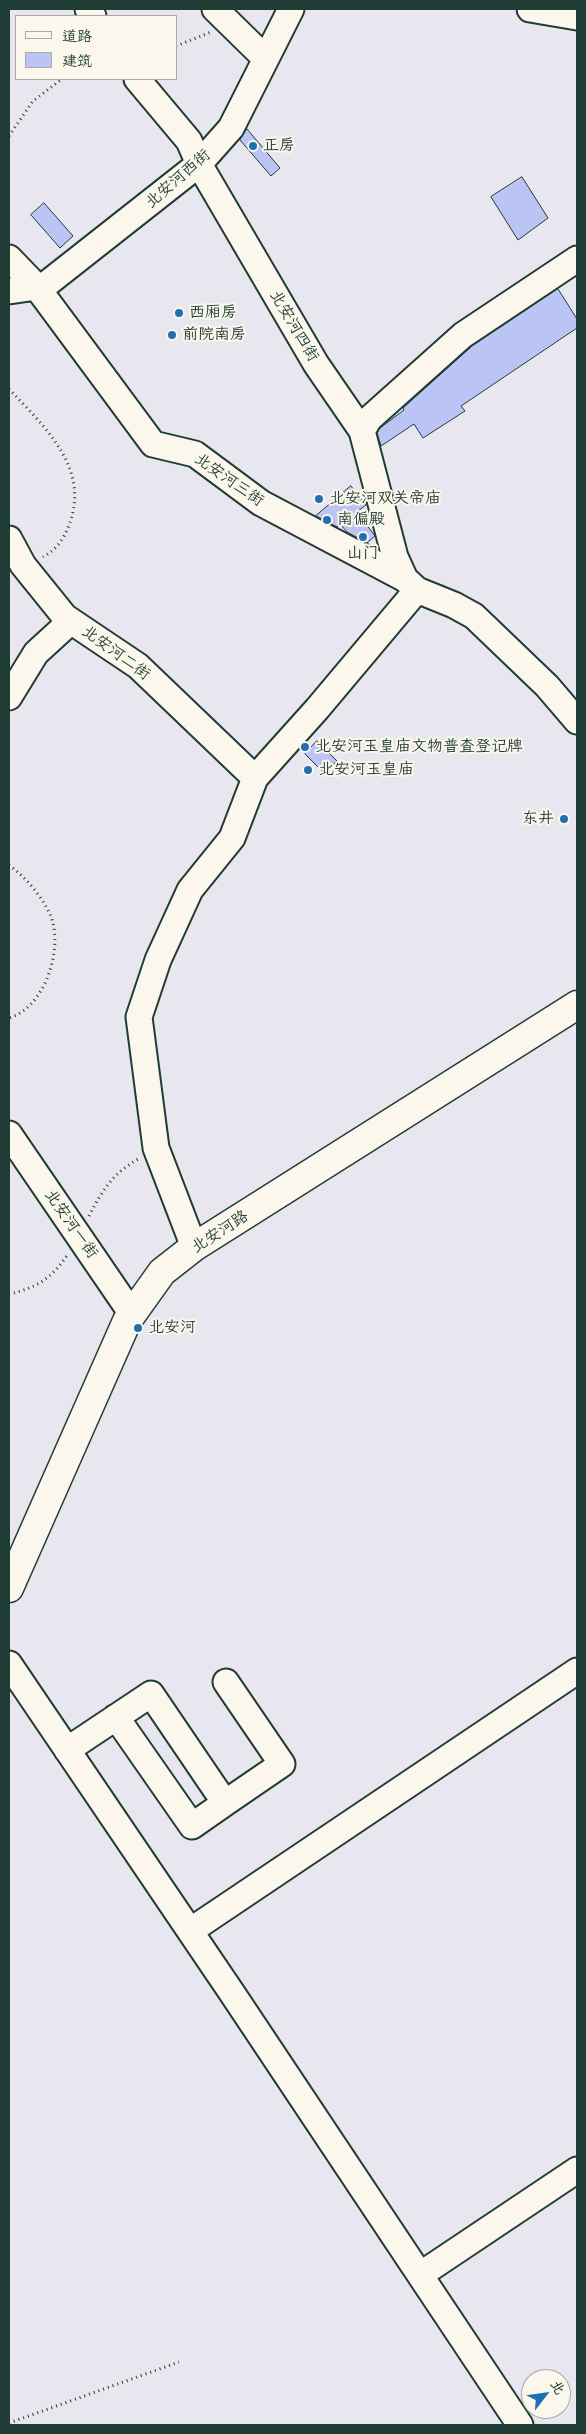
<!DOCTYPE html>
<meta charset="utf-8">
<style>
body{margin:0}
#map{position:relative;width:586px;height:2434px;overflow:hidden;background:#e8e7ef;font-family:"Playpen Sans","LXGW WenKai TC",sans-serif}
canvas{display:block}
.frame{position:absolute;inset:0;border:10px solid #1f3d34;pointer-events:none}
.legend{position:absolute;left:15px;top:15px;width:162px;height:65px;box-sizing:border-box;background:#fbf7ec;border:1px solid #a3ada2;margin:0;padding:6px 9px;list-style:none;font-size:15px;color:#1f3d34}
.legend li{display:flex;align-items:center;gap:10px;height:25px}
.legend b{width:25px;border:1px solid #a3ada2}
.north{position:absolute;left:521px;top:2369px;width:50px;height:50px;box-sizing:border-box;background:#fbf7ec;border:1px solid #a3ada2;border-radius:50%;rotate:60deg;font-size:14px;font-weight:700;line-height:20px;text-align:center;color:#1f3d34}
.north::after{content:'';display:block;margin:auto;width:18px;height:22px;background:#1f6fb2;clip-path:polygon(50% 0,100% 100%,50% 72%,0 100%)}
</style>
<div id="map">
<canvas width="586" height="2434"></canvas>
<div class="frame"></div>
<ul class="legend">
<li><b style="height:6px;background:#fbf7ec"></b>道路</li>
<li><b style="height:14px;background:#bcc3f5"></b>建筑</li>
</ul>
<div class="north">北</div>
</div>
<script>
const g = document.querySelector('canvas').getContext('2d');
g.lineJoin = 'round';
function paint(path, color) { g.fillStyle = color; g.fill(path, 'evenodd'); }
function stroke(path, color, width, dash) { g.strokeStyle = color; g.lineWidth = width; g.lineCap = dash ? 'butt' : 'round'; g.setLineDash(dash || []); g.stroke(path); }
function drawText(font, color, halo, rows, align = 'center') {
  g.font = font + ' "Playpen Sans","LXGW WenKai TC",sans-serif'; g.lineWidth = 4; g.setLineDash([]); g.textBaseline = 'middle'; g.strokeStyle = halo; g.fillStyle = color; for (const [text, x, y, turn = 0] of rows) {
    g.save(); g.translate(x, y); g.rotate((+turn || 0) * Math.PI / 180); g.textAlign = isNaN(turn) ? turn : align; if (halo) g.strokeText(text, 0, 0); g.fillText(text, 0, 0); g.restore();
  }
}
const building = new Path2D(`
 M 247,129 L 280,168 L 271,176 L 240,140 Z
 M 522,177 L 548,218 L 518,240 L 491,197 Z
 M 44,203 L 73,236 L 60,248 L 31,215 Z
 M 558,289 L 577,319 L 577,328 L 461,406 L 465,411 L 423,438 L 414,424 L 381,446 L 377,433 L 380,428 L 404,410 L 403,408 L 472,346 Z
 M 351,486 L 366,505 L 357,512 L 375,536 L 367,543 L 347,532 L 340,524 L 337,527 L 316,516 Z
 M 317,741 L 337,761 L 324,773 L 305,754 Z`);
paint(building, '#bcc3f5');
stroke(building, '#1f3d34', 1);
const minor = new Path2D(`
 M 88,9 L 93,16
 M 215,9 L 265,58
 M 530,9 L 577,17
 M 137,79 L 189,141 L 199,164 L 316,364 L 362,431 L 395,557 L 405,579 L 417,590
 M 9,258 L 36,286 L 153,444 L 195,454 L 261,503 L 405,579
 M 9,291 L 44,286 L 199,164 L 231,128 L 291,9
 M 362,431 L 369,419 L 463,335 L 577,259
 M 9,539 L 23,565 L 65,617 L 138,666 L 255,778
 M 9,697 L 36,653 L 71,621
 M 9,1134 L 132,1314
 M 194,1247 L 156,1148 L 139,1017 L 158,960 L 190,890 L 232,838 L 255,778 L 317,709 L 417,590 L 454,605 L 474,616 L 547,686 L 577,721
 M 9,1664 L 232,1993 L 520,2425
 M 116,1717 L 192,1826 L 225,1803
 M 67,1750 L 151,1694 L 225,1803 L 282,1764 L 226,1682
 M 190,1931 L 577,1671
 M 420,2275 L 577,2170`);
const major = new Path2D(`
 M 9,1588 L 127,1321 L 162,1272 L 194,1247 L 577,1005`);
stroke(minor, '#1f3d34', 29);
stroke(major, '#1f3d34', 31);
stroke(new Path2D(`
 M 176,46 L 211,32
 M 9,136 L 33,101 L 62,79
 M 9,389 C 45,427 91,469 69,525 C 64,539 56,550 43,557
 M 9,865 C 26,877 48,903 53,923 C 61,956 43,1008 9,1018
 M 89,1216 C 103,1189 113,1173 140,1158
 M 9,1294 C 37,1288 52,1278 68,1254
 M 9,2423 L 179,2362`), '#1f3d34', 3, [1, 4]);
stroke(minor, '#fbf7ec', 25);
stroke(major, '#fbf7ec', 28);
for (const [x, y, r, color] of [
 [253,146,5,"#1f6fb2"],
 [179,313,5,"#1f6fb2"],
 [172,335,5,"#1f6fb2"],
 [319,499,5,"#1f6fb2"],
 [327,520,5,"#1f6fb2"],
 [363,537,5,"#1f6fb2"],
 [305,747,5,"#1f6fb2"],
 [308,770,5,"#1f6fb2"],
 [564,819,5,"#1f6fb2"],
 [138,1328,5,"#1f6fb2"]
]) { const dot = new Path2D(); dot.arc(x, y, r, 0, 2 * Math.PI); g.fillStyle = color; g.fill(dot); stroke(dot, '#fbf7ec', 2); }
drawText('16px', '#1f3d34', '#fbf7ec', [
 ["正房",263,146],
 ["西厢房",189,313],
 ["前院南房",182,335],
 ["北安河双关帝庙",329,499],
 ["南偏殿",337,520],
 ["山门",363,554,"center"],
 ["北安河玉皇庙文物普查登记牌",315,747],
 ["北安河玉皇庙",318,770],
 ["东井",554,819,"right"],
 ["北安河",148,1328]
], 'left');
drawText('16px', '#1f3d34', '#fbf7ec', [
 ["北安河西街",178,179,-41],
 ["北安河四街",294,326,59],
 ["北安河三街",229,480,35],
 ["北安河二街",116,653,36],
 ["北安河一街",71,1224,55],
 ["北安河路",220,1232,-33]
]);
</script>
